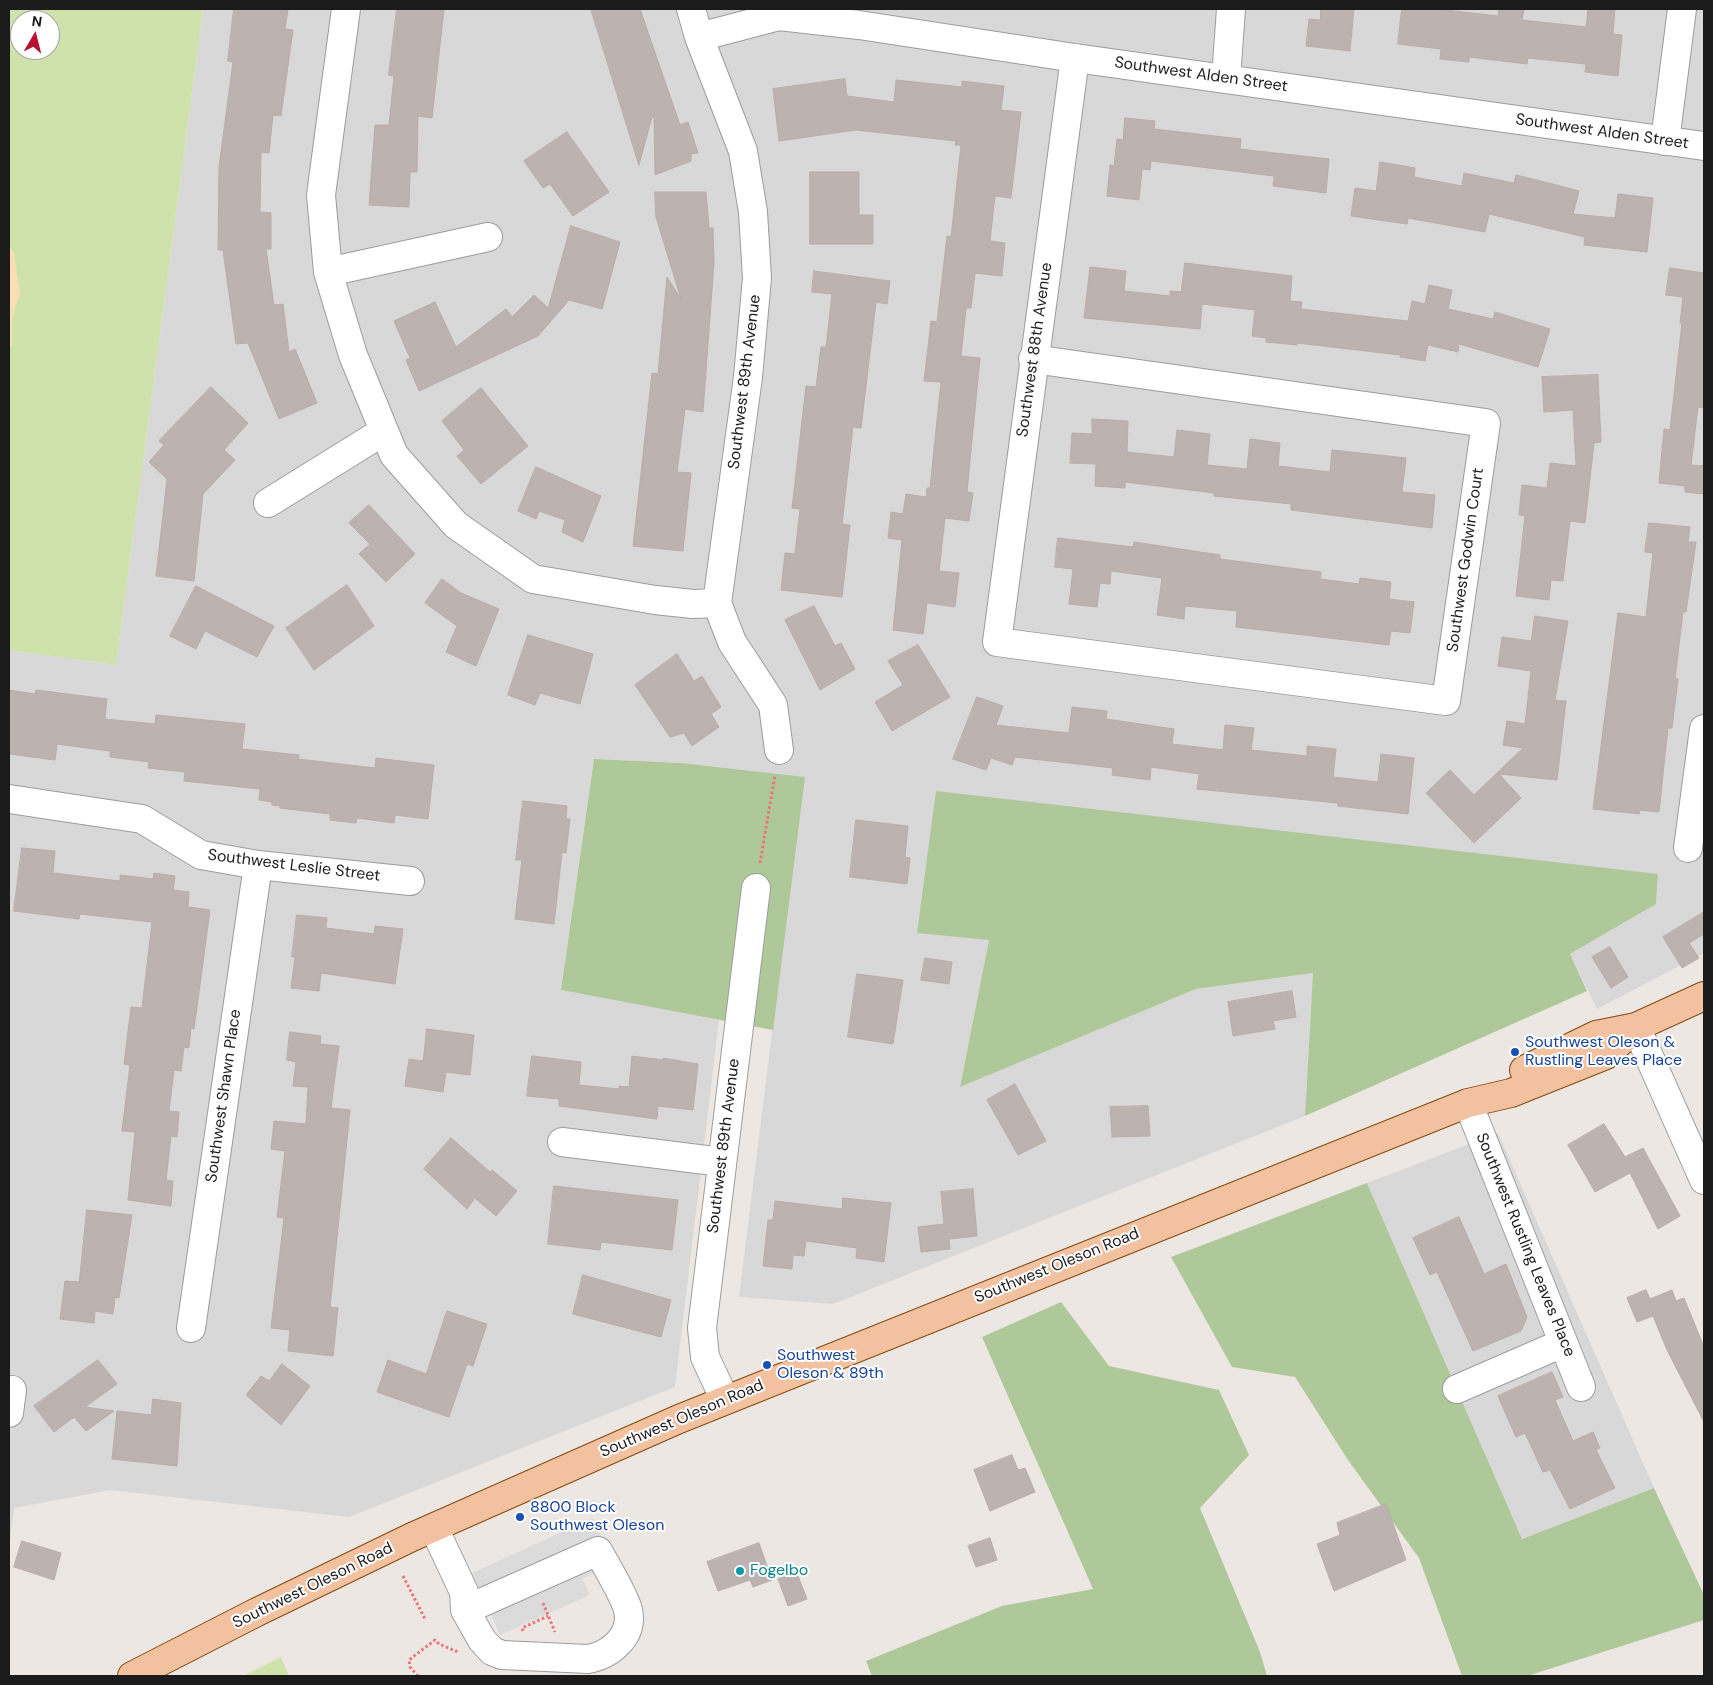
<!DOCTYPE html>
<style>
body{margin:0}
#map{position:relative;width:1713px;height:1685px;overflow:hidden;background:#ece7e2;font-family:"DM Sans",sans-serif}
canvas{display:block}
.frame{position:absolute;inset:0;border:10px solid #1b1b1b;pointer-events:none}
.north{position:absolute;left:10px;top:10px;width:50px;height:50px;box-sizing:border-box;background:#fff;border:1px solid #a4a4a4;border-radius:50%;rotate:8deg;font-size:14px;font-weight:700;line-height:20px;text-align:center;color:#1b1b1b}
.north::after{content:'';display:block;margin:auto;width:18px;height:22px;background:#b5122e;clip-path:polygon(50% 0,100% 100%,50% 72%,0 100%)}
</style>
<div id="map">
<canvas width="1713" height="1685"></canvas>
<div class="frame"></div>
<div class="north">N</div>
</div>
<script>
const g = document.querySelector('canvas').getContext('2d');
g.lineJoin = 'round';
function paint(path, color) { g.fillStyle = color; g.fill(path, 'evenodd'); }
function stroke(path, color, width, dash) { g.strokeStyle = color; g.lineWidth = width; g.lineCap = dash ? 'butt' : 'round'; g.setLineDash(dash || []); g.stroke(path); }
function drawText(font, color, halo, rows, align = 'center') {
  g.font = font + ' "DM Sans",sans-serif'; g.lineWidth = 4; g.setLineDash([]); g.textBaseline = 'middle'; g.strokeStyle = halo; g.fillStyle = color; for (const [text, x, y, turn = 0] of rows) {
    g.save(); g.translate(x, y); g.rotate((+turn || 0) * Math.PI / 180); g.textAlign = isNaN(turn) ? turn : align; if (halo) g.strokeText(text, 0, 0); g.fillText(text, 0, 0); g.restore();
  }
}
paint(new Path2D(`
 M 203,9 L 1704,9 L 1704,953 L 1597,1009 L 1570,954 L 1656,904 L 1658,874 L 989,940 L 960,1087 L 1196,989 L 1313,973 L 1305,1116 L 833,1304 L 739,1297 L 804,777 L 682,763 L 594,759 L 561,990 L 719,1020 L 675,1387 L 349,1517 L 110,1490 L 14,1508 L 9,1549 L 9,650 L 116,665 Z
 M 1498,1133 L 1654,1488 L 1522,1539 L 1367,1183 Z`), '#d9d8d8');
paint(new Path2D(`
 M 9,9 L 203,9 L 116,665 L 9,650 ZM 20,20 L 50,20 L 50,50 L 20,50 Z
 M 281,1657 L 289,1676 L 243,1676 Z`), '#d0e2ab');
paint(new Path2D(`
 M 594,759 L 682,763 L 805,777 L 773,1030 L 561,990 Z
 M 936,791 L 1658,874 L 1656,904 L 1570,954 L 1587,991 L 1305,1116 L 1313,973 L 1196,989 L 960,1087 L 989,940 L 917,933 Z
 M 1367,1183 L 1522,1539 L 1654,1488 L 1704,1595 L 1704,1620 L 1527,1676 L 1462,1676 L 1419,1558 L 1348,1460 L 1295,1377 L 1232,1367 L 1171,1257 Z
 M 1061,1302 L 1109,1366 L 1219,1390 L 1249,1455 L 1200,1508 L 1260,1652 L 1267,1676 L 872,1676 L 866,1661 L 1002,1606 L 1093,1589 L 982,1337 Z`), '#afc89a');
paint(new Path2D(`
 M 9,245 L 14,254 L 20,293 L 12,319 L 12,344 L 9,349 Z`), '#f8deb4');
paint(new Path2D(`
 M 593,1518 L 614,1564 L 582,1579 L 590,1595 L 500,1635 L 472,1573 Z`), '#dbdbdb');
const building = new Path2D(`
 M 234,9 L 288,9 L 285,29 L 293,30 L 281,116 L 273,115 L 269,153 L 261,152 L 260,212 L 271,213 L 271,249 L 266,249 L 274,305 L 283,304 L 289,352 L 295,349 L 317,403 L 279,419 L 248,343 L 236,344 L 223,250 L 218,250 L 219,167 L 233,62 L 228,61 Z
 M 397,9 L 444,9 L 432,118 L 418,116 L 417,172 L 410,172 L 409,207 L 369,205 L 375,125 L 389,125 L 394,76 L 389,75 Z
 M 591,9 L 640,9 L 680,125 L 688,122 L 698,153 L 691,154 L 691,161 L 655,175 L 654,118 L 652,117 L 639,165 Z
 M 1321,9 L 1354,9 L 1350,51 L 1306,46 L 1309,19 L 1320,20 Z
 M 1402,9 L 1437,9 L 1498,16 L 1499,9 L 1524,9 L 1522,20 L 1586,27 L 1588,9 L 1615,9 L 1613,34 L 1622,35 L 1618,76 L 1585,72 L 1586,64 L 1528,58 L 1527,64 L 1469,57 L 1469,62 L 1440,59 L 1441,49 L 1398,44 Z
 M 845,79 L 847,96 L 894,102 L 896,80 L 962,87 L 962,81 L 1004,86 L 1001,110 L 1021,112 L 1011,198 L 995,196 L 990,241 L 1005,243 L 1002,276 L 975,273 L 971,308 L 966,308 L 961,356 L 980,358 L 967,492 L 973,493 L 969,521 L 945,518 L 939,571 L 959,573 L 955,607 L 927,603 L 923,634 L 893,630 L 902,540 L 888,538 L 891,512 L 903,514 L 906,494 L 926,497 L 927,488 L 930,488 L 941,382 L 924,381 L 931,321 L 937,322 L 947,236 L 951,237 L 961,145 L 955,145 L 956,141 L 856,130 L 779,141 L 773,89 Z
 M 1125,118 L 1155,121 L 1154,129 L 1241,139 L 1240,149 L 1329,159 L 1326,193 L 1273,186 L 1274,176 L 1151,161 L 1150,170 L 1142,169 L 1139,200 L 1107,196 L 1110,165 L 1114,166 L 1117,139 L 1123,140 Z
 M 567,132 L 609,192 L 573,216 L 550,184 L 543,188 L 524,161 Z
 M 1380,162 L 1415,168 L 1414,177 L 1462,186 L 1464,173 L 1514,183 L 1516,175 L 1545,182 L 1579,191 L 1573,214 L 1615,218 L 1618,194 L 1653,198 L 1647,252 L 1584,245 L 1585,237 L 1489,214 L 1485,232 L 1408,218 L 1407,224 L 1351,216 L 1355,188 L 1376,191 Z
 M 810,172 L 859,172 L 859,215 L 873,215 L 873,244 L 810,244 Z
 M 655,192 L 706,192 L 709,228 L 713,228 L 714,262 L 703,412 L 685,409 L 677,472 L 691,473 L 683,551 L 633,546 L 652,373 L 658,374 L 667,277 L 681,299 L 656,217 Z
 M 571,226 L 620,242 L 602,309 L 569,300 L 538,336 L 419,391 L 406,360 L 410,358 L 394,321 L 435,302 L 456,347 L 506,309 L 512,317 L 534,295 L 548,308 Z
 M 1185,263 L 1292,276 L 1290,301 L 1302,302 L 1301,309 L 1408,321 L 1412,301 L 1425,304 L 1429,285 L 1452,290 L 1448,309 L 1493,319 L 1495,312 L 1550,329 L 1538,367 L 1459,344 L 1458,352 L 1428,345 L 1425,361 L 1400,357 L 1400,355 L 1297,343 L 1297,345 L 1266,342 L 1266,338 L 1252,336 L 1255,310 L 1202,304 L 1200,329 L 1084,318 L 1090,267 L 1126,271 L 1124,291 L 1170,296 L 1170,291 L 1181,292 Z
 M 1670,268 L 1704,273 L 1704,408 L 1698,407 L 1691,465 L 1704,466 L 1704,494 L 1685,492 L 1685,486 L 1659,483 L 1664,429 L 1670,430 L 1682,323 L 1680,323 L 1683,297 L 1666,295 Z
 M 814,271 L 890,281 L 887,304 L 876,302 L 861,428 L 853,427 L 842,524 L 850,525 L 842,597 L 781,590 L 785,553 L 795,554 L 800,509 L 792,508 L 806,386 L 816,387 L 821,347 L 826,347 L 832,294 L 812,292 Z
 M 1598,375 L 1601,442 L 1594,443 L 1585,523 L 1570,521 L 1563,581 L 1551,580 L 1549,600 L 1516,596 L 1525,516 L 1519,515 L 1522,485 L 1547,488 L 1550,463 L 1576,466 L 1573,410 L 1544,412 L 1542,377 Z
 M 211,387 L 248,423 L 224,450 L 235,460 L 203,494 L 194,581 L 156,576 L 167,479 L 149,462 L 164,445 L 159,441 Z
 M 481,388 L 528,446 L 481,484 L 457,456 L 464,450 L 442,421 Z
 M 1092,419 L 1128,421 L 1127,452 L 1174,457 L 1177,430 L 1210,434 L 1207,465 L 1247,469 L 1250,439 L 1280,443 L 1278,466 L 1330,472 L 1332,450 L 1406,458 L 1402,492 L 1435,495 L 1432,528 L 1291,510 L 1291,504 L 1214,496 L 1214,493 L 1125,482 L 1125,488 L 1095,486 L 1096,464 L 1070,463 L 1072,433 L 1092,434 Z
 M 536,467 L 601,496 L 583,542 L 562,532 L 565,520 L 539,511 L 536,519 L 518,511 Z
 M 369,505 L 415,554 L 386,582 L 359,554 L 370,544 L 349,523 Z
 M 1649,523 L 1690,527 L 1688,542 L 1696,542 L 1686,612 L 1683,612 L 1675,679 L 1678,679 L 1672,728 L 1668,728 L 1659,812 L 1640,810 L 1639,814 L 1593,809 L 1618,613 L 1646,617 L 1653,553 L 1645,552 Z
 M 1058,538 L 1133,547 L 1134,542 L 1220,555 L 1220,559 L 1321,572 L 1320,579 L 1359,584 L 1360,578 L 1391,582 L 1389,599 L 1414,602 L 1410,633 L 1391,631 L 1389,645 L 1236,627 L 1237,611 L 1185,606 L 1184,619 L 1157,615 L 1162,578 L 1111,571 L 1110,584 L 1100,583 L 1097,607 L 1069,604 L 1073,569 L 1055,567 Z
 M 442,579 L 461,593 L 499,609 L 476,666 L 446,652 L 457,626 L 425,603 Z
 M 347,585 L 374,626 L 314,670 L 286,628 Z
 M 196,586 L 274,626 L 257,657 L 205,631 L 196,649 L 170,636 Z
 M 814,606 L 835,646 L 841,643 L 855,669 L 820,690 L 785,620 Z
 M 1535,616 L 1568,621 L 1555,700 L 1566,701 L 1557,780 L 1499,774 L 1521,798 L 1474,843 L 1426,793 L 1450,770 L 1474,795 L 1523,748 L 1503,745 L 1507,721 L 1525,724 L 1531,671 L 1498,666 L 1502,637 L 1531,641 Z
 M 528,635 L 593,654 L 580,704 L 540,693 L 535,705 L 508,695 Z
 M 918,645 L 950,697 L 892,731 L 875,702 L 903,685 L 888,661 Z
 M 677,654 L 694,681 L 702,676 L 721,707 L 711,714 L 719,727 L 692,746 L 684,733 L 670,737 L 635,685 Z
 M 9,690 L 35,694 L 36,690 L 107,699 L 105,719 L 155,724 L 156,715 L 245,724 L 242,749 L 299,755 L 298,759 L 375,768 L 376,758 L 434,765 L 428,819 L 395,815 L 394,823 L 357,818 L 356,823 L 330,820 L 330,814 L 280,808 L 280,806 L 272,805 L 272,802 L 259,800 L 260,789 L 184,781 L 185,772 L 148,768 L 149,762 L 110,757 L 110,751 L 57,744 L 55,760 L 9,754 Z
 M 977,697 L 1003,706 L 996,725 L 1069,733 L 1072,707 L 1107,711 L 1106,719 L 1174,729 L 1172,744 L 1223,750 L 1225,725 L 1254,728 L 1251,750 L 1307,756 L 1307,746 L 1336,749 L 1333,777 L 1378,782 L 1381,754 L 1414,758 L 1408,814 L 1338,806 L 1338,803 L 1197,789 L 1199,774 L 1151,767 L 1150,780 L 1112,775 L 1113,768 L 1015,757 L 1012,765 L 991,758 L 986,770 L 953,759 Z
 M 523,801 L 567,806 L 566,818 L 570,819 L 566,853 L 562,852 L 554,924 L 515,919 L 522,860 L 516,860 Z
 M 856,820 L 908,826 L 905,857 L 910,858 L 907,884 L 850,877 Z
 M 22,848 L 55,851 L 53,873 L 120,881 L 120,875 L 153,879 L 154,873 L 175,876 L 173,890 L 189,892 L 188,907 L 210,910 L 194,1029 L 191,1028 L 189,1048 L 184,1047 L 181,1071 L 174,1070 L 169,1111 L 179,1112 L 177,1137 L 171,1136 L 166,1180 L 173,1181 L 171,1206 L 128,1200 L 135,1132 L 122,1131 L 130,1065 L 124,1064 L 131,1007 L 142,1008 L 152,922 L 80,914 L 79,919 L 14,911 Z
 M 1704,912 L 1704,934 L 1689,943 L 1699,958 L 1682,968 L 1663,937 Z
 M 297,915 L 327,918 L 326,928 L 374,934 L 375,926 L 403,929 L 395,984 L 321,973 L 319,991 L 291,988 L 295,957 L 292,957 Z
 M 1610,947 L 1628,977 L 1611,988 L 1592,957 Z
 M 925,958 L 952,962 L 949,984 L 921,980 Z
 M 857,974 L 903,980 L 893,1044 L 848,1037 Z
 M 1292,991 L 1296,1017 L 1273,1021 L 1275,1029 L 1233,1036 L 1228,1002 Z
 M 427,1029 L 474,1035 L 470,1075 L 446,1072 L 443,1092 L 405,1086 L 409,1059 L 423,1061 Z
 M 290,1032 L 321,1036 L 320,1044 L 339,1046 L 331,1108 L 350,1110 L 330,1307 L 338,1308 L 333,1356 L 288,1351 L 290,1330 L 271,1328 L 284,1218 L 277,1217 L 285,1151 L 271,1149 L 274,1121 L 306,1124 L 308,1087 L 293,1086 L 296,1062 L 287,1060 Z
 M 532,1056 L 581,1062 L 579,1085 L 619,1089 L 619,1086 L 629,1087 L 632,1056 L 663,1060 L 663,1058 L 698,1064 L 693,1110 L 658,1106 L 657,1119 L 559,1106 L 559,1099 L 527,1096 Z
 M 1015,1084 L 1046,1141 L 1018,1155 L 987,1100 Z
 M 1148,1106 L 1150,1136 L 1112,1137 L 1110,1107 Z
 M 1604,1124 L 1625,1157 L 1643,1148 L 1680,1216 L 1658,1229 L 1630,1173 L 1595,1192 L 1568,1145 Z
 M 451,1138 L 490,1172 L 492,1170 L 517,1191 L 496,1216 L 475,1198 L 467,1209 L 424,1169 Z
 M 554,1186 L 678,1200 L 672,1250 L 601,1242 L 600,1250 L 548,1244 Z
 M 973,1189 L 977,1236 L 949,1239 L 950,1249 L 921,1252 L 918,1227 L 944,1224 L 941,1192 Z
 M 843,1198 L 891,1203 L 884,1262 L 856,1258 L 857,1248 L 806,1241 L 804,1256 L 793,1255 L 792,1269 L 763,1266 L 768,1220 L 773,1220 L 775,1201 L 842,1209 Z
 M 87,1210 L 132,1215 L 119,1298 L 115,1297 L 113,1314 L 95,1311 L 94,1323 L 60,1319 L 65,1281 L 79,1282 Z
 M 1459,1217 L 1484,1274 L 1506,1264 L 1527,1317 L 1521,1331 L 1473,1351 L 1437,1272 L 1430,1275 L 1413,1238 Z
 M 583,1275 L 671,1300 L 661,1337 L 573,1314 Z
 M 1646,1290 L 1650,1299 L 1672,1290 L 1676,1301 L 1684,1298 L 1704,1347 L 1704,1422 L 1667,1350 L 1653,1316 L 1637,1322 L 1627,1298 Z
 M 447,1311 L 487,1324 L 473,1366 L 467,1364 L 449,1417 L 377,1392 L 388,1360 L 426,1374 Z
 M 98,1360 L 117,1384 L 85,1407 L 114,1411 L 86,1431 L 74,1417 L 54,1432 L 34,1406 Z
 M 282,1364 L 310,1386 L 281,1425 L 246,1395 L 261,1376 L 269,1381 Z
 M 1552,1372 L 1563,1397 L 1555,1400 L 1573,1441 L 1593,1432 L 1600,1448 L 1596,1450 L 1615,1488 L 1570,1509 L 1550,1470 L 1543,1472 L 1525,1433 L 1516,1437 L 1498,1396 Z
 M 153,1399 L 181,1403 L 177,1466 L 112,1459 L 117,1411 L 151,1415 Z
 M 1012,1455 L 1018,1470 L 1025,1468 L 1035,1492 L 990,1511 L 974,1470 Z
 M 1386,1504 L 1406,1560 L 1334,1591 L 1317,1544 L 1340,1535 L 1337,1523 Z
 M 990,1538 L 997,1560 L 976,1567 L 968,1546 Z
 M 22,1541 L 61,1553 L 54,1580 L 14,1567 Z
 M 759,1543 L 772,1580 L 753,1587 L 750,1580 L 718,1591 L 707,1562 Z
 M 796,1571 L 807,1599 L 788,1606 L 778,1579 Z`);
paint(building, '#bcb2af');
stroke(building, '#bcaca6', 1);
const minor = new Path2D(`
 M 346,9 L 321,195 L 328,272 L 353,355 L 394,455 L 456,525 L 533,579 L 655,600 L 693,604 L 717,603
 M 691,9 L 699,37 L 743,151 L 753,212 L 757,278 L 748,377 L 717,603 L 732,642 L 773,705 L 779,750
 M 699,37 L 779,16 L 859,25 L 1075,58 L 1704,146
 M 1226,78 L 1231,9
 M 1665,141 L 1682,9
 M 328,272 L 488,237
 M 1033,359 L 1486,423 L 1446,701 L 997,642 L 1075,58
 M 268,503 L 384,431
 M 9,799 L 142,819 L 201,855 L 258,865 L 410,881
 M 1688,848 L 1704,729
 M 1636,1027 L 1704,1180
 M 1468,1103 L 1581,1387
 M 562,1142 L 722,1162
 M 191,1328 L 258,865
 M 1457,1389 L 1563,1343
 M 725,1400 L 705,1357 L 702,1328 L 756,888
 M 9,1413 L 12,1390
 M 434,1528 L 464,1592 L 465,1610 L 482,1640 L 492,1651 L 502,1655 L 588,1659 C 610,1655 634,1636 628,1610 C 625,1597 606,1565 598,1551 L 465,1610`);
const major = new Path2D(`
 M 1524,1070 L 1596,1035 L 1636,1027 L 1704,996
 M 132,1676 L 257,1612 L 412,1537 L 679,1419 L 1468,1103 L 1511,1093 L 1606,1055 L 1636,1027`);
stroke(minor, '#9c9c9c', 30);
stroke(major, '#85490d', 30);
stroke(new Path2D(`
 M 760,863 L 775,775
 M 403,1576 L 425,1619
 M 543,1603 L 555,1632
 M 523,1631 L 522,1628 L 548,1616
 M 418,1676 L 410,1667 L 409,1660 L 435,1640 L 439,1644 L 458,1652`), '#ec727b', 3, [2.5, 2.5]);
stroke(minor, '#fff', 28);
stroke(major, '#f2c1a0', 28);
for (const [x, y, r, color] of [
 [1515,1052,5,"#1a4fb4"],
 [767,1365,5,"#1a4fb4"],
 [520,1517,5,"#1a4fb4"],
 [740,1571,5,"#0f9aa8"]
]) { const dot = new Path2D(); dot.arc(x, y, r, 0, 2 * Math.PI); g.fillStyle = color; g.fill(dot); stroke(dot, '#fff', 2); }
drawText('16px', '#1b1b1b', '#fff', [
 ["Southwest Alden Street",1201,75,8],
 ["Southwest Alden Street",1602,132,8],
 ["Southwest 88th Avenue",1035,350,-82],
 ["Southwest 89th Avenue",745,382,-83],
 ["Southwest Godwin Court",1466,560,-82],
 ["Southwest Leslie Street",294,866,7],
 ["Southwest Shawn Place",224,1096,-82],
 ["Southwest 89th Avenue",724,1146,-83],
 ["Southwest Rustling Leaves Place",1525,1245,68],
 ["Southwest Oleson Road",1057,1266,-22],
 ["Southwest Oleson Road",682,1419,-23],
 ["Southwest Oleson Road",313,1586,-26]
]);
drawText('16px', '#164399', '#fff', [
 ["Southwest Oleson &",1525,1043],
 ["Rustling Leaves Place",1525,1061],
 ["Southwest",777,1356],
 ["Oleson & 89th",777,1374],
 ["8800 Block",530,1508],
 ["Southwest Oleson",530,1526]
], 'left');
drawText('16px', '#0d838f', '#fff', [
 ["Fogelbo",750,1571]
], 'left');
</script>
